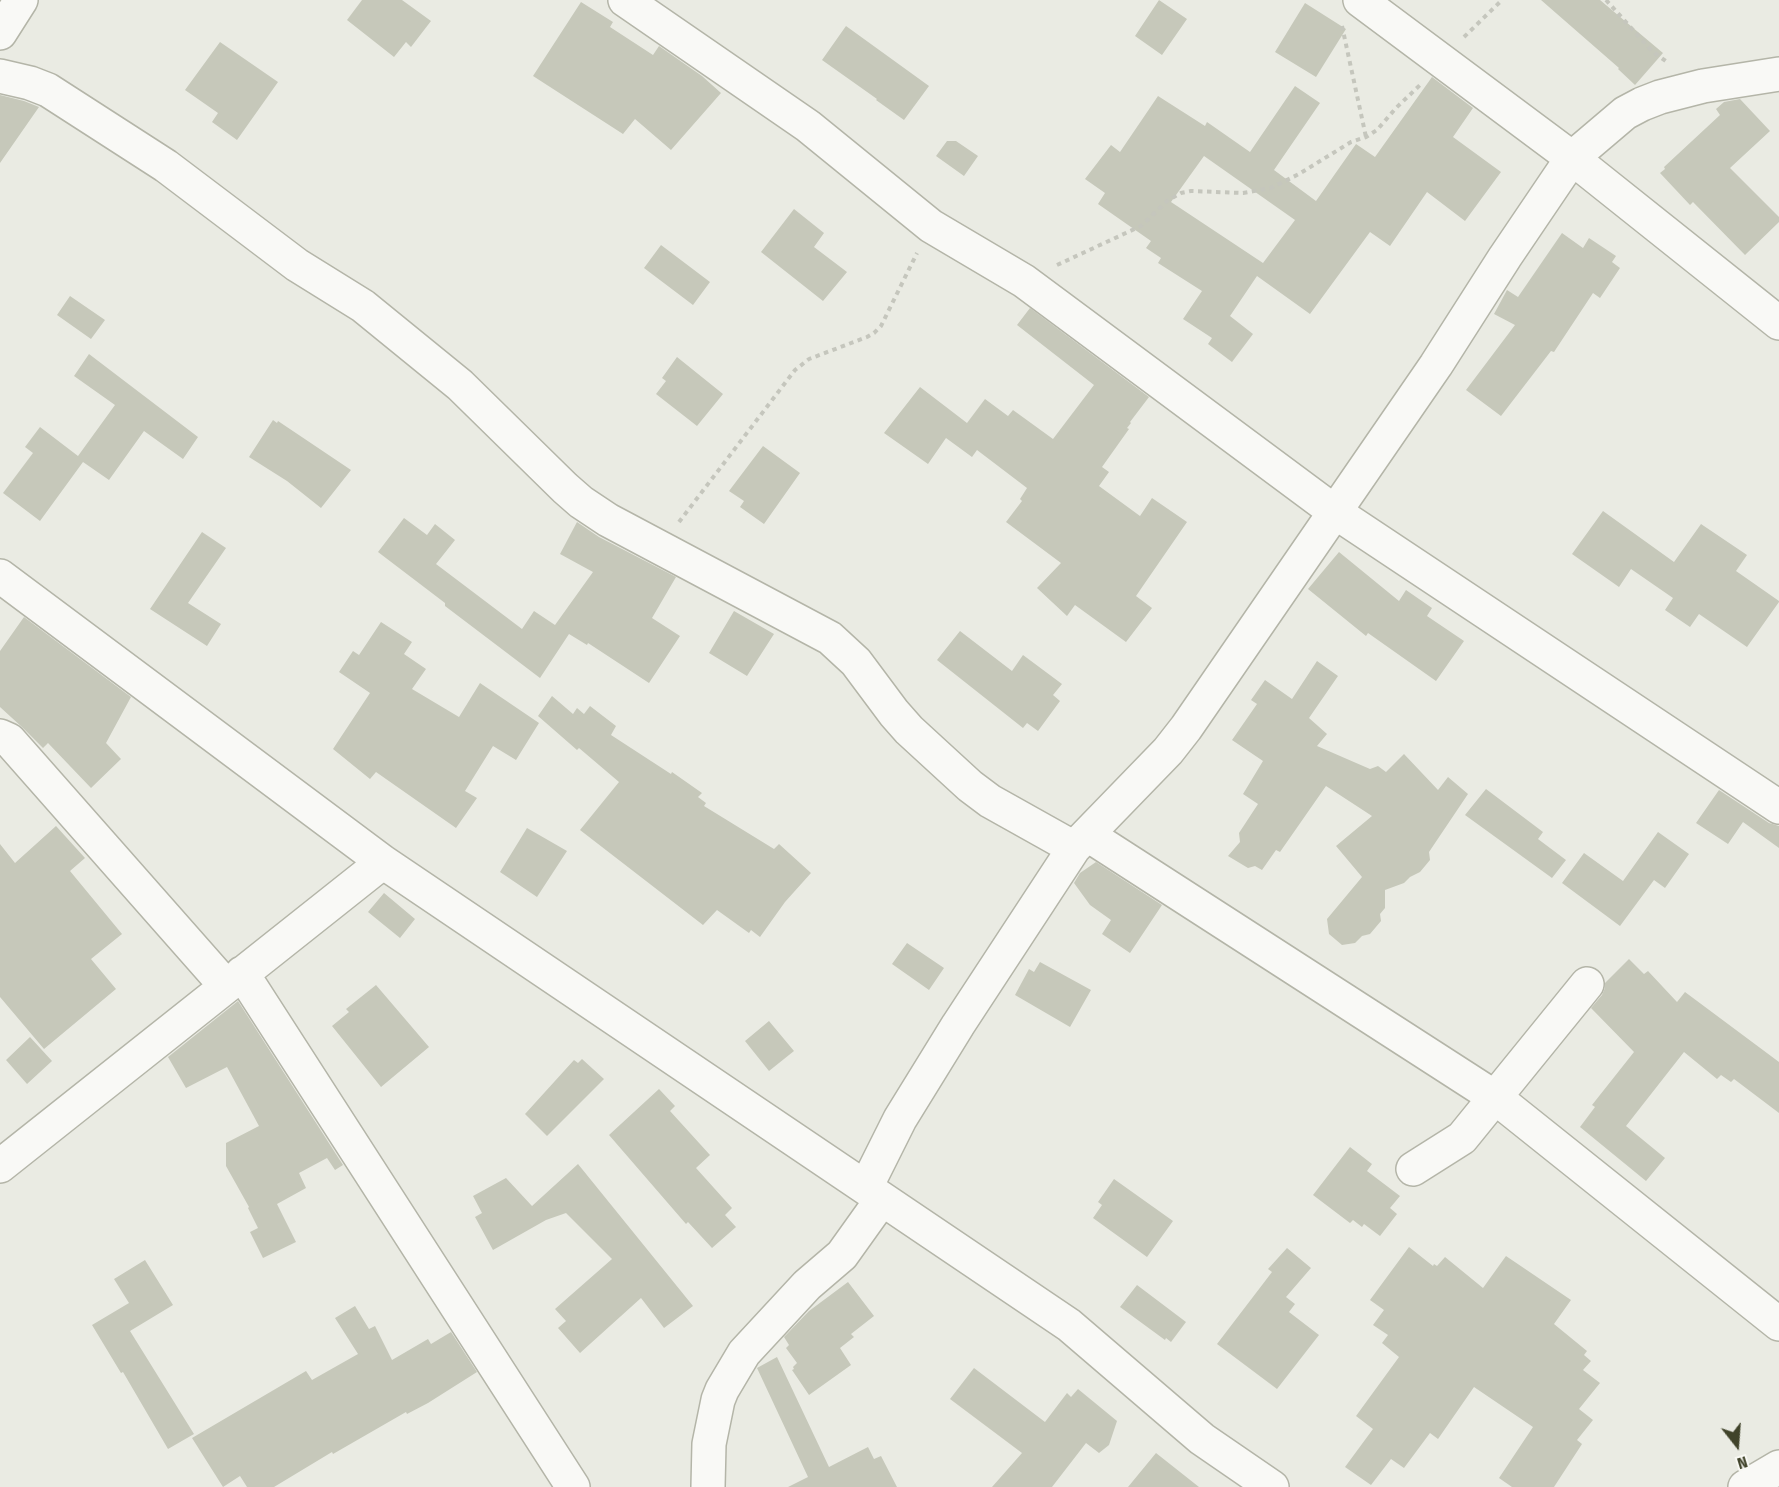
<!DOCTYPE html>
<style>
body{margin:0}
#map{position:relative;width:1779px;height:1487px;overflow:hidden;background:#eaebe3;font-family:"Fira Sans Condensed",sans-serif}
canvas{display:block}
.north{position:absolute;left:1707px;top:1415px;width:60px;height:60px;-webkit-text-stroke:4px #f8f8f3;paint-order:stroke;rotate:163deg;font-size:16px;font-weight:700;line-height:24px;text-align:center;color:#40432a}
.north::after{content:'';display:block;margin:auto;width:21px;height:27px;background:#40432a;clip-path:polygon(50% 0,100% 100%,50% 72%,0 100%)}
</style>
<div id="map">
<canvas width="1779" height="1487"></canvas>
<div class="north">N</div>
</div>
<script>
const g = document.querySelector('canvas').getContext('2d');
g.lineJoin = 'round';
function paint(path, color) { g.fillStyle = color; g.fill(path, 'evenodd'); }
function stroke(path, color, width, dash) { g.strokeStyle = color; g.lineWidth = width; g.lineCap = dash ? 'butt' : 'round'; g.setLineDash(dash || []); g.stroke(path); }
paint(new Path2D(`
 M 362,0 L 402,0 L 431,21 L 411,47 L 406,42 L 394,57 L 347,20 Z
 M 1159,0 L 1187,19 L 1162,55 L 1135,36 Z
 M 1541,0 L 1600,0 L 1663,53 L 1635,85 L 1618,69 L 1619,68 Z
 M 581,2 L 613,22 L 610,27 L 653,55 L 659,46 L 702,76 L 721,93 L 671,150 L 635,119 L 623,134 L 533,76 Z
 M 1305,3 L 1346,29 L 1316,77 L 1275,52 Z
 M 846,26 L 929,86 L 904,120 L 876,100 L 877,99 L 822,60 Z
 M 220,42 L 278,82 L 237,140 L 212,122 L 218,113 L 185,90 Z
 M 1432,77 L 1473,108 L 1453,137 L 1501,172 L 1465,221 L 1427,192 L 1390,246 L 1370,232 L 1310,314 L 1257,276 L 1230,316 L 1253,334 L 1232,362 L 1208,344 L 1212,338 L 1183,319 L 1202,291 L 1158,263 L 1161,258 L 1146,248 L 1151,241 L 1098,204 L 1105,193 L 1085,179 L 1111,145 L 1120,152 L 1158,96 L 1205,126 L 1207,122 L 1250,152 L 1295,86 L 1320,103 L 1274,170 L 1316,201 L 1356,144 L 1375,157 ZM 1204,156 L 1295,220 L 1263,263 L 1171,202 Z
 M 0,95 L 24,101 L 39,107 L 0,163 Z
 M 1740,99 L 1770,131 L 1730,168 L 1779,217 L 1779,222 L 1745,255 L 1693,202 L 1690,205 L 1660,173 L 1665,169 L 1664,167 L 1720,115 L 1716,109 L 1724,102 Z
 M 947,141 L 956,141 L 978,156 L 964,176 L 936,156 Z
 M 794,209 L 824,233 L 814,247 L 847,272 L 823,301 L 761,252 Z
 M 1562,233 L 1583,248 L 1589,238 L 1616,256 L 1612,262 L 1620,268 L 1600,298 L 1593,293 L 1554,352 L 1551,351 L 1501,416 L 1466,390 L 1515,325 L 1494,314 L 1507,290 L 1518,297 Z
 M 661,245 L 710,282 L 693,305 L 644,268 Z
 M 70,296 L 105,320 L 91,339 L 57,315 Z
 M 1030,308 L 1149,397 L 1130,422 L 1131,423 L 1127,428 L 1129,429 L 1102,467 L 1109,472 L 1099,486 L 1140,516 L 1152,498 L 1187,522 L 1136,596 L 1152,608 L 1126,642 L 1075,605 L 1067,616 L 1037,588 L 1061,563 L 1006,522 L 1022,501 L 1020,499 L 1027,488 L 977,450 L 972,457 L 946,438 L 928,464 L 884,433 L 920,387 L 967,423 L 985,399 L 1008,416 L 1013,410 L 1053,439 L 1094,385 L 1017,325 Z
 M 89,354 L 198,437 L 183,459 L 144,431 L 109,480 L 83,462 L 40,521 L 3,493 L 33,453 L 25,447 L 40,427 L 78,456 L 115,405 L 74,376 Z
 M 677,357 L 723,394 L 697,426 L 656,394 L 666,381 L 662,378 Z
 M 273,420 L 277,423 L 278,421 L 351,470 L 321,508 L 287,481 L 249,457 Z
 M 763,446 L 800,473 L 764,524 L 740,507 L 744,501 L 729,491 Z
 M 1603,511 L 1674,562 L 1701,524 L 1747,555 L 1736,571 L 1779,601 L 1779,602 L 1747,647 L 1699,614 L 1690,627 L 1665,610 L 1673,598 L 1631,569 L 1619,587 L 1572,554 Z
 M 404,518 L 427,535 L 435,524 L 455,540 L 436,564 L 522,629 L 534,611 L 555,625 L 593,572 L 560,554 L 577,522 L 599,537 L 676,577 L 652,618 L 680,636 L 649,683 L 588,643 L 587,645 L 569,634 L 540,678 L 445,606 L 445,603 L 378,552 Z
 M 202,532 L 226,548 L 188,603 L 221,624 L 207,646 L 150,609 Z
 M 1339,552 L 1399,601 L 1406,590 L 1432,608 L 1427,616 L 1464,641 L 1436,681 L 1368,633 L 1366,636 L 1308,589 Z
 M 734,611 L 774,634 L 747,676 L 709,653 Z
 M 24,617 L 131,697 L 106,743 L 121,759 L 91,788 L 48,743 L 43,748 L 23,728 L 0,707 L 0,651 Z
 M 381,622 L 412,642 L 404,654 L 426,669 L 412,689 L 459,717 L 480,683 L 539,723 L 516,760 L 493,746 L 465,791 L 477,798 L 456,828 L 376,772 L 370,779 L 333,749 L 370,693 L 339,672 L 353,651 L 359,655 Z
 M 960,631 L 1012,671 L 1023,655 L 1062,684 L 1053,695 L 1060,701 L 1038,731 L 1027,723 L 1023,728 L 937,660 Z
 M 1317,661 L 1338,676 L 1309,718 L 1327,734 L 1317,746 L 1370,769 L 1378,766 L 1386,772 L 1404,754 L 1438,790 L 1448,777 L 1468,794 L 1429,852 L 1430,860 L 1420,872 L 1410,877 L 1404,883 L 1385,890 L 1385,908 L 1380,914 L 1381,921 L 1370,934 L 1362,936 L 1355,943 L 1342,945 L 1329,934 L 1327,919 L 1362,877 L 1336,846 L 1372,816 L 1326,786 L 1280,852 L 1276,850 L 1262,870 L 1255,866 L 1248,868 L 1228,856 L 1240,842 L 1239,833 L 1258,804 L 1243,794 L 1263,761 L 1232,740 L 1257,704 L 1251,700 L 1265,680 L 1292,699 Z
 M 552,696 L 573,714 L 577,708 L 584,714 L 590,706 L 616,726 L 611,735 L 671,774 L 672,772 L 702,793 L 698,797 L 706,803 L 704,806 L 774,849 L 779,844 L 811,873 L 785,902 L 760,937 L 751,930 L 749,933 L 717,910 L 703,925 L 580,830 L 619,782 L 579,748 L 577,750 L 538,716 Z
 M 1486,789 L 1543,832 L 1538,839 L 1566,860 L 1552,878 L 1465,815 Z
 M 1719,790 L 1769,823 L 1779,826 L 1779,848 L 1743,822 L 1728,844 L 1696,823 Z
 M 56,826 L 85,858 L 70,871 L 122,934 L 91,959 L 116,989 L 44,1049 L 0,997 L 0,844 L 15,863 Z
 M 527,828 L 567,851 L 537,897 L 500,872 Z
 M 1658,832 L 1689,854 L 1665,888 L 1654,880 L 1620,926 L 1562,883 L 1584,853 L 1623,881 Z
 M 1096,862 L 1162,905 L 1130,953 L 1102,934 L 1111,920 L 1090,905 L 1074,883 L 1080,873 Z
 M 384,893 L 415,919 L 400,938 L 368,912 Z
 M 907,943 L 944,968 L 929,990 L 892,964 Z
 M 1629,959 L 1644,974 L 1648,971 L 1677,1002 L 1685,992 L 1779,1062 L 1779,1113 L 1734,1079 L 1731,1082 L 1721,1075 L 1717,1079 L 1684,1052 L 1626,1126 L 1665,1158 L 1646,1181 L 1580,1127 L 1595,1107 L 1592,1105 L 1634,1052 L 1591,1008 L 1602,995 L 1605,988 L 1605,983 Z
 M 1040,962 L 1091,990 L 1070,1027 L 1015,995 L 1029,969 L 1034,972 Z
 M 376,985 L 429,1047 L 381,1087 L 332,1026 L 349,1012 L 346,1009 Z
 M 238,1001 L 343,1165 L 335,1170 L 327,1158 L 299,1173 L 306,1188 L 277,1204 L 296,1242 L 263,1258 L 250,1232 L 258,1228 L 248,1208 L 249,1207 L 226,1166 L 226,1143 L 259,1126 L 227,1067 L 186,1088 L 168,1057 Z
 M 769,1021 L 794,1051 L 769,1071 L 745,1041 Z
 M 30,1037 L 52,1061 L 27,1084 L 6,1060 Z
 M 582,1059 L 604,1079 L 547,1136 L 525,1114 L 574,1060 L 578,1063 Z
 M 659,1089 L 675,1106 L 670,1111 L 710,1155 L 696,1168 L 732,1208 L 725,1215 L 736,1227 L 712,1248 L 688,1222 L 686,1224 L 609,1135 Z
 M 1350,1147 L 1372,1164 L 1367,1171 L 1400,1196 L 1390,1208 L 1397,1214 L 1380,1236 L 1364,1224 L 1362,1227 L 1353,1220 L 1350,1223 L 1313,1195 Z
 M 578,1164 L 693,1306 L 664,1328 L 641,1298 L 580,1353 L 558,1328 L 566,1321 L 555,1309 L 612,1259 L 566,1213 L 546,1220 L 493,1250 L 475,1217 L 482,1213 L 473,1196 L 506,1178 L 532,1206 Z
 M 1114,1179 L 1173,1221 L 1147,1257 L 1093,1218 L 1102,1205 L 1098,1202 Z
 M 1409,1247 L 1433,1266 L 1434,1264 L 1437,1266 L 1445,1257 L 1483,1288 L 1506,1256 L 1571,1300 L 1554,1324 L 1587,1351 L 1584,1355 L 1591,1361 L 1583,1370 L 1600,1383 L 1579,1409 L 1593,1420 L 1577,1440 L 1582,1444 L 1554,1487 L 1512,1487 L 1499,1478 L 1533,1427 L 1474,1387 L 1438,1439 L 1430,1433 L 1404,1468 L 1391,1459 L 1371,1485 L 1345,1467 L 1373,1429 L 1356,1416 L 1399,1357 L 1382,1343 L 1388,1335 L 1373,1325 L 1384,1310 L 1370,1300 Z
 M 1287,1248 L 1311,1268 L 1286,1297 L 1295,1304 L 1289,1312 L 1319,1335 L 1277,1389 L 1217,1344 L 1272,1272 L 1268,1269 Z
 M 145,1260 L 173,1305 L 130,1331 L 194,1434 L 168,1449 L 123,1372 L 121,1373 L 92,1325 L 129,1303 L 114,1279 Z
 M 848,1282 L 874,1316 L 851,1334 L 854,1337 L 840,1348 L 851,1365 L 809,1395 L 792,1370 L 794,1369 L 793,1367 L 797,1363 L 786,1348 L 789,1345 L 784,1337 L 809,1311 Z
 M 1137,1285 L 1186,1322 L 1171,1342 L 1166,1338 L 1165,1340 L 1120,1307 Z
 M 355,1306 L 369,1329 L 375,1326 L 392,1360 L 428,1339 L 431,1344 L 451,1332 L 477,1372 L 428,1403 L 407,1414 L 406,1412 L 333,1454 L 332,1452 L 274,1487 L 247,1487 L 240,1476 L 223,1487 L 192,1438 L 306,1371 L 312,1380 L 358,1354 L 335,1318 Z
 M 777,1357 L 829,1467 L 868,1447 L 874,1459 L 881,1456 L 897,1487 L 788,1487 L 808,1477 L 757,1368 Z
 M 974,1368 L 1045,1422 L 1067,1393 L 1071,1397 L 1078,1389 L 1117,1421 L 1109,1445 L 1099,1453 L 1086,1443 L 1052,1487 L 992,1487 L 1022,1453 L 950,1399 Z
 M 1156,1453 L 1199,1487 L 1128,1487 Z`), '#c6c8ba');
const minor = new Path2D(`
 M 625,0 L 808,126 L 931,226 L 1024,281 L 1335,512 L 1779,807
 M 1360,0 L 1572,158 L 1779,323
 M 0,33 L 21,0
 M 0,76 L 30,83 L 48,90 L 166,166 L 297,265 L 363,306 L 460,385 L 565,488 L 581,502 L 608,520 L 830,638 L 856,662 L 894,713 L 909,730 L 970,786 L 990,801 L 1074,848
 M 0,576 L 383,862 L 1069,1325 L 1202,1439 L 1272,1487
 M 0,736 L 9,740 L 226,986
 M 1088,835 L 1496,1098 L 1779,1324
 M 242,973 L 573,1487
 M 0,1166 L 383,862
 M 1413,1169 L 1462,1138 L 1587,984
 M 866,1187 L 900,1119 L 958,1025 L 1074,848 L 1168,751 L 1186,728 L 1436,365 L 1505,257 L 1572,158 L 1625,113 L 1642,104 L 1660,97 L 1703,86 L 1779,74
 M 708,1487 L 709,1444 L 718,1400 L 722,1390 L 744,1353 L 807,1285 L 842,1255 L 882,1199
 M 1745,1487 L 1779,1467`);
stroke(minor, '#b4b5a8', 36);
stroke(new Path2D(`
 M 1606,0 L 1652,51 L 1667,62
 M 1342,26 L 1366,137
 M 1464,37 L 1502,0
 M 1057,265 L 1141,226 L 1167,201 L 1181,193 L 1191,191 L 1243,193 L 1271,188 L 1299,174 L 1351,142 L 1366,137 L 1377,130 L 1396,108 L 1420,85
 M 679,522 L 795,370 L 809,359 L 867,337 L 874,333 L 881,326 L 917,253`), '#c5c6bd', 4, [4.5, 4.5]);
stroke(minor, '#f9f9f6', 33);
</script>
